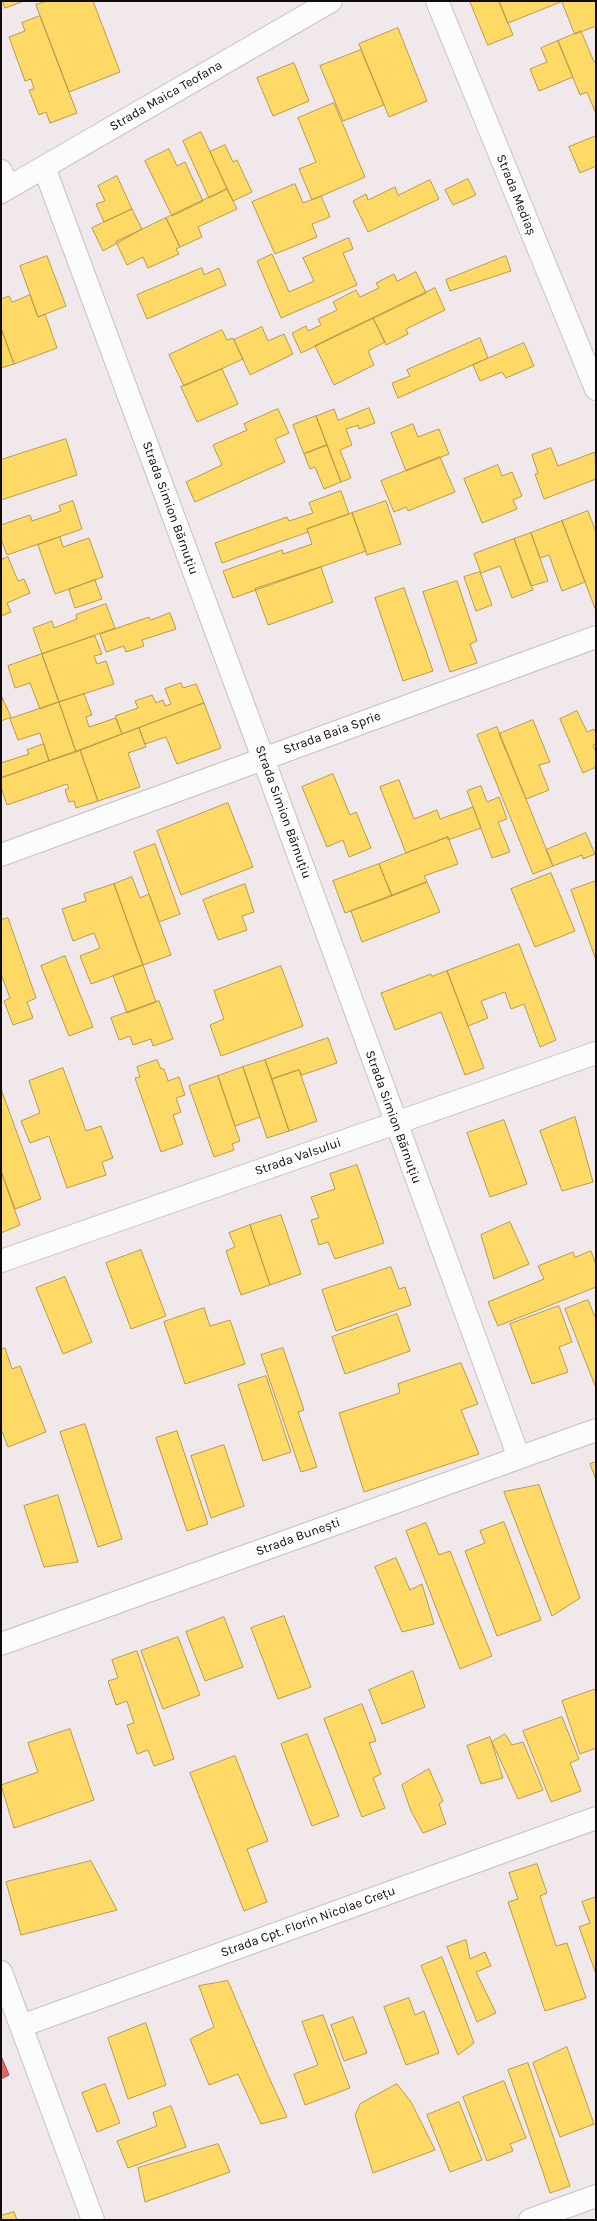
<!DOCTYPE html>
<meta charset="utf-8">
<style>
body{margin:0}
#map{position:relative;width:597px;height:2221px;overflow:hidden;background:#f0e8eb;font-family:Karla,sans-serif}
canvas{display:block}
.frame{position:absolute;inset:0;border:2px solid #100b0d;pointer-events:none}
</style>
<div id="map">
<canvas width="597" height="2221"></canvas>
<div class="frame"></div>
</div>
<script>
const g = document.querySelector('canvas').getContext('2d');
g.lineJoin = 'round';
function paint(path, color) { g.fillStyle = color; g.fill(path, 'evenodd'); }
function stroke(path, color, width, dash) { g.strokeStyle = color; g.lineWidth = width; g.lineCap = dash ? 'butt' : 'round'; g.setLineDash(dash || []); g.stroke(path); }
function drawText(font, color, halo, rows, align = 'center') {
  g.font = font + ' Karla,sans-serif'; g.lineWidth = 4; g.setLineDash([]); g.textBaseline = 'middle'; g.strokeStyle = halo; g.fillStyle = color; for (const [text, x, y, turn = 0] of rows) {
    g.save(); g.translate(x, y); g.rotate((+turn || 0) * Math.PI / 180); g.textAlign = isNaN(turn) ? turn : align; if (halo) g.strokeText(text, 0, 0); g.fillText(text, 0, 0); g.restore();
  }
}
const homes = new Path2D(`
 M 3,1 L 24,1 L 5,8 Z
 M 47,1 L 93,1 L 120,72 L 69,92 L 36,5 Z
 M 470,1 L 499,1 L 513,35 L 488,45 Z
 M 499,1 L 563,1 L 508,23 Z
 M 562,1 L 596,1 L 596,26 L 575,34 Z
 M 40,16 L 77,113 L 50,123 L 46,112 L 39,115 L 29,90 L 34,89 L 31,79 L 25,81 L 9,37 L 25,31 L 22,23 Z
 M 398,28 L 427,101 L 389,117 L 359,44 Z
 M 581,31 L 594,62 L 596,61 L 596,114 L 587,92 L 580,95 L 558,41 Z
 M 558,41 L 573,77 L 539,91 L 530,69 L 547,62 L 541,48 Z
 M 361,50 L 384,105 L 343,121 L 320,66 Z
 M 294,63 L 309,101 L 273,116 L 257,78 Z
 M 334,103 L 365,177 L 312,200 L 299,169 L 316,162 L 298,118 Z
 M 201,132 L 227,189 L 209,198 L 183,141 Z
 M 596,136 L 596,166 L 580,173 L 569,147 Z
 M 225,145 L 233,162 L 237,160 L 252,192 L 233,201 L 210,152 Z
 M 169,149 L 177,166 L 185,162 L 203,201 L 172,216 L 145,161 Z
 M 117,176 L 132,209 L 104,222 L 96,204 L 105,201 L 98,186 Z
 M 468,179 L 476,195 L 453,205 L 445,190 Z
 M 430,180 L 439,199 L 368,232 L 353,201 L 366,194 L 368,200 L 395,187 L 398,195 Z
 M 295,184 L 303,203 L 321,196 L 330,217 L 312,224 L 317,237 L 275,254 L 252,202 Z
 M 227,189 L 237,209 L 198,227 L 202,237 L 180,247 L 166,218 Z
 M 132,209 L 142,229 L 103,251 L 92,228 Z
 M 166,218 L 180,247 L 176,249 L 179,254 L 148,268 L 143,257 L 127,265 L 116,242 Z
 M 349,238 L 353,249 L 343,253 L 357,285 L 281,318 L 257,261 L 272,254 L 289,292 L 314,281 L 303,258 Z
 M 47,256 L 66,306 L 38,317 L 20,266 Z
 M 506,256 L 511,271 L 450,291 L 446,280 Z
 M 202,268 L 204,275 L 219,268 L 226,285 L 147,319 L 137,295 Z
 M 416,272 L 426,293 L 301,353 L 292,333 L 306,326 L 308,331 L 321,325 L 318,319 L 337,310 L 333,302 L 356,290 L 360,297 L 379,288 L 376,283 L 394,274 L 397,281 Z
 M 435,288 L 445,310 L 406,329 L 408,334 L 386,345 L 373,318 Z
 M 30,295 L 38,317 L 45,314 L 57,348 L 14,364 L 1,328 L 1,299 L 9,296 L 12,302 Z
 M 373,318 L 385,342 L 368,351 L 374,365 L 334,385 L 315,346 Z
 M 262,327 L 268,341 L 284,334 L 293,354 L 250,375 L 234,340 Z
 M 1,328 L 14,364 L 1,368 Z
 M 222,330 L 227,340 L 233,338 L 243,359 L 184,386 L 169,355 Z
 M 480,338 L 488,358 L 398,398 L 392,383 L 410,376 L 407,370 Z
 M 524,343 L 534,366 L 506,378 L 502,372 L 480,381 L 473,365 Z
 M 222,369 L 238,404 L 197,422 L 181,387 Z
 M 369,408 L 375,423 L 359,429 L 358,425 L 346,429 L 352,445 L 340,450 L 351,478 L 341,482 L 316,416 L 334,409 L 338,420 Z
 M 278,409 L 289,433 L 275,439 L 285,462 L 195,502 L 186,482 L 222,465 L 213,445 L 247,430 L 244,424 Z
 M 316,416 L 327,445 L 304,454 L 293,425 Z
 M 413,424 L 418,437 L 439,429 L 449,454 L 406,471 L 391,433 Z
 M 66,439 L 77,475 L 1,500 L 1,460 Z
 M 327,445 L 341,482 L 324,489 L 315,467 L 310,469 L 304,454 Z
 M 551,448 L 558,466 L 595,452 L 596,479 L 544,499 L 535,474 L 538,473 L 532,455 Z
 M 440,457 L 455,492 L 408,511 L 406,507 L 394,512 L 381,481 Z
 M 498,465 L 502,476 L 512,472 L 522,496 L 513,500 L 517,509 L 482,523 L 464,479 Z
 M 341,491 L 349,514 L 307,529 L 308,532 L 222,563 L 215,543 L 287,517 L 289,521 L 313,513 L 309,503 Z
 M 73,501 L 82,529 L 7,555 L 1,539 L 1,525 L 30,515 L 32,521 L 61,511 L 59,506 Z
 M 386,501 L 401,544 L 367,555 L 352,513 Z
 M 588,511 L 596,532 L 596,611 L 562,521 Z
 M 352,513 L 366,551 L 233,598 L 223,571 L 282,550 L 283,554 L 312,544 L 307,529 Z
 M 562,521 L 585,582 L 562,591 L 549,555 L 540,558 L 531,533 Z
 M 531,533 L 548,581 L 531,586 L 514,539 Z
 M 60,537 L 63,547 L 89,538 L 103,577 L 55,594 L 38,545 Z
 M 514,539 L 533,590 L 512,598 L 500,566 L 481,573 L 474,554 Z
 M 8,557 L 18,581 L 24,579 L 30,593 L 7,603 L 11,612 L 1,616 L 1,560 Z
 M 321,567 L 333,602 L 268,625 L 255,589 Z
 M 480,572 L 492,605 L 476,611 L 464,577 Z
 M 95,580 L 102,599 L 75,608 L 69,590 Z
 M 457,581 L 477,641 L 470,644 L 477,663 L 450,672 L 423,592 Z
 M 404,588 L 433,671 L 403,681 L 375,598 Z
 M 106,604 L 115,628 L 42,654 L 33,628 L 52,621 L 54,628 L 77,619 L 76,615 Z
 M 170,613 L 176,629 L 142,640 L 144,646 L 126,652 L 124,646 L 106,652 L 100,634 L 149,617 L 150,620 Z
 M 95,636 L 102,654 L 94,656 L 97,664 L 106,661 L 114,684 L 59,702 L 42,654 Z
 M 42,654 L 59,702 L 40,709 L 30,683 L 15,688 L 8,666 Z
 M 181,683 L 183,688 L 196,684 L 204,703 L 122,734 L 115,716 L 138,708 L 135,701 L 152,695 L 156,703 L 163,700 L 165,706 L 171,704 L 165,689 Z
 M 84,694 L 92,715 L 86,717 L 89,727 L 116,718 L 122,734 L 76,752 L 59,702 Z
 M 1,695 L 11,717 L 1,721 Z
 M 59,702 L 76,752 L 49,761 L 40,733 L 18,740 L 10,719 Z
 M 204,703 L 221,748 L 177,764 L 166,737 L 145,744 L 139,728 Z
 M 577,711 L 587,732 L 594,729 L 596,734 L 596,744 L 593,745 L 596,752 L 596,767 L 583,773 L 560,719 Z
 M 533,720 L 550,762 L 539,765 L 549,790 L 526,799 L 499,734 Z
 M 497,727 L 553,866 L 533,874 L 477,735 Z
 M 139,728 L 146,747 L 128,753 L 140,787 L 98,801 L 80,750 Z
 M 44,744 L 49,761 L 1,778 L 1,763 L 29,754 L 27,750 Z
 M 80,750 L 98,801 L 76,808 L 74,801 L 69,802 L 65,790 L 69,788 L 67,784 L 7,805 L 1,787 L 1,778 Z
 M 333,774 L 350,815 L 356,812 L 371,848 L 349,857 L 343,840 L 327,847 L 302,787 Z
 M 399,780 L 414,819 L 437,810 L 440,819 L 473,807 L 481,828 L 448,840 L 448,837 L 406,853 L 380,787 Z
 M 481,786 L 487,802 L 499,797 L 507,819 L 498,822 L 510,852 L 492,858 L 467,791 Z
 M 228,803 L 253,867 L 181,895 L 157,831 Z
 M 586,833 L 595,854 L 583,859 L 582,855 L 553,866 L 546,850 Z
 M 448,837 L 458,864 L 424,876 L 427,882 L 392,896 L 379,864 Z
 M 155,844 L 180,914 L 159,922 L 134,852 Z
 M 379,864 L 392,896 L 345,913 L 333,881 Z
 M 551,873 L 575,931 L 535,947 L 511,889 Z
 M 132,877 L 140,898 L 149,894 L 171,955 L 143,965 L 114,884 Z
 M 596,881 L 596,960 L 571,890 Z
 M 427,882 L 440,912 L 362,942 L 351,911 Z
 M 114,884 L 143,965 L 91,984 L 80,956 L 100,948 L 94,933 L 73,941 L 62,909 L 86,901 L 84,894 Z
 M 245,884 L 254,912 L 242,916 L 247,930 L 218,940 L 203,900 Z
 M 8,918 L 36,998 L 27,1002 L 33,1018 L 13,1025 L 4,1001 L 10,998 L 1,974 L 1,920 Z
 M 519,944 L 556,1040 L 540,1047 L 524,1004 L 511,1009 L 505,992 L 481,1001 L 488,1018 L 468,1026 L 447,971 Z
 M 65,956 L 93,1027 L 69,1036 L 41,966 Z
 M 143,965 L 156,1002 L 127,1013 L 113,976 Z
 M 281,966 L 303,1026 L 221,1056 L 210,1025 L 224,1019 L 214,991 Z
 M 447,971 L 484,1068 L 465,1075 L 441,1012 L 395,1030 L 381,993 L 431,974 L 432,976 Z
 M 159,1001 L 173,1039 L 153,1046 L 151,1039 L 133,1045 L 130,1036 L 119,1040 L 111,1018 Z
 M 328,1038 L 337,1063 L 302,1075 L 299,1070 L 272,1079 L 265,1060 Z
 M 157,1060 L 161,1069 L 164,1069 L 168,1081 L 179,1077 L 185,1095 L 176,1098 L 181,1112 L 173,1115 L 183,1144 L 161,1152 L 135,1078 L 140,1077 L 137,1067 Z
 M 265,1060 L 289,1131 L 267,1138 L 243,1067 Z
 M 243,1067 L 260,1117 L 235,1126 L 218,1076 Z
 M 63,1068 L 86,1131 L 101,1126 L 113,1158 L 102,1162 L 106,1175 L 67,1188 L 49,1136 L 30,1143 L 21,1121 L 40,1113 L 29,1081 Z
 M 299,1070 L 317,1121 L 289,1131 L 272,1079 Z
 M 218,1076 L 240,1141 L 232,1144 L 234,1150 L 214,1157 L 189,1086 Z
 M 1,1089 L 41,1199 L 15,1209 L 1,1171 Z
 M 575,1117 L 593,1182 L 562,1191 L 540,1131 Z
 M 504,1120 L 527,1184 L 490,1197 L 467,1133 Z
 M 357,1165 L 384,1243 L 335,1259 L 328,1242 L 319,1245 L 311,1220 L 319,1218 L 311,1197 L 335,1189 L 330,1174 Z
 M 1,1171 L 20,1225 L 1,1233 Z
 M 281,1215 L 301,1274 L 270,1285 L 250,1225 Z
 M 510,1222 L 529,1264 L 494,1279 L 481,1235 Z
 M 250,1225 L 270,1285 L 241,1295 L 226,1251 L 235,1247 L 229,1233 Z
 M 141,1250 L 166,1316 L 131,1329 L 106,1263 Z
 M 591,1251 L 596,1264 L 596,1287 L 498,1326 L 488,1302 L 544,1279 L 538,1266 L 573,1252 L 575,1257 Z
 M 391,1267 L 399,1289 L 405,1287 L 411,1305 L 336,1331 L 322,1290 Z
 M 65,1277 L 92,1342 L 63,1354 L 36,1288 Z
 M 588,1300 L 596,1319 L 596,1388 L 565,1309 Z
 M 559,1306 L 572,1342 L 559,1347 L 568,1372 L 532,1384 L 510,1324 Z
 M 204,1308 L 210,1326 L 230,1320 L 245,1364 L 185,1384 L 164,1322 Z
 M 397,1314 L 410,1351 L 345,1374 L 332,1337 Z
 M 5,1348 L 12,1369 L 20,1366 L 46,1432 L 8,1447 L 1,1429 L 1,1350 Z
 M 283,1348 L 304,1410 L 298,1412 L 317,1467 L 301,1472 L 261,1355 Z
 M 461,1363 L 478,1404 L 461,1410 L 479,1454 L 364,1492 L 339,1413 L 400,1393 L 398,1384 Z
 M 266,1376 L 291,1452 L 263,1461 L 238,1385 Z
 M 85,1424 L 122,1539 L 98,1547 L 60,1432 Z
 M 177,1431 L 208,1524 L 187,1531 L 156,1438 Z
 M 224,1445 L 244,1506 L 211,1518 L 191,1456 Z
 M 596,1462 L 596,1480 L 590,1464 Z
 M 539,1485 L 580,1598 L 552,1616 L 504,1492 Z
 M 58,1495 L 78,1562 L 44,1567 L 24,1506 Z
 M 504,1522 L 541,1620 L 497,1636 L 465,1551 L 485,1543 L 480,1531 Z
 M 426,1523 L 439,1555 L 450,1551 L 492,1656 L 460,1669 L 406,1531 Z
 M 396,1558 L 410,1590 L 422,1584 L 434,1624 L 402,1632 L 375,1567 Z
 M 284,1616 L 311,1687 L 278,1699 L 251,1628 Z
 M 224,1617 L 243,1667 L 205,1681 L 186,1632 Z
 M 178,1637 L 200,1695 L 163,1709 L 141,1651 Z
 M 137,1651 L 174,1759 L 154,1766 L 148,1750 L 137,1754 L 127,1725 L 134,1723 L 127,1701 L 116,1705 L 108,1681 L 118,1678 L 112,1660 Z
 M 413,1671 L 425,1707 L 382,1724 L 369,1690 Z
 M 596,1689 L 596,1748 L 580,1754 L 562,1701 Z
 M 362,1704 L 376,1741 L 369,1743 L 381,1774 L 373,1778 L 385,1808 L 362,1817 L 324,1719 Z
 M 562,1717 L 579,1759 L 570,1763 L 581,1791 L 551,1802 L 523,1731 Z
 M 70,1729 L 94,1800 L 14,1828 L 1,1785 L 38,1772 L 28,1743 Z
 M 307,1734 L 339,1816 L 312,1826 L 281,1744 Z
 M 505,1734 L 512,1745 L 523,1742 L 543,1790 L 518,1799 L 492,1742 Z
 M 490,1737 L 503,1778 L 481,1784 L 467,1746 Z
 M 235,1756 L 268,1841 L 247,1849 L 267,1902 L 244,1911 L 190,1773 Z
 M 429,1769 L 443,1801 L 439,1804 L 446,1824 L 423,1833 L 411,1811 L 402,1785 Z
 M 91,1861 L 117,1910 L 21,1935 L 6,1882 Z
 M 537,1864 L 547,1893 L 540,1896 L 556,1946 L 567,1943 L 586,1998 L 545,2011 L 508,1902 L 518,1899 L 509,1873 Z
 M 596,1897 L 596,1974 L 579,1927 L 590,1923 L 582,1902 Z
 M 466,1940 L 470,1959 L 485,1952 L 491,1966 L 476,1972 L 496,2013 L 477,2022 L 447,1947 Z
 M 442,1957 L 474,2043 L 458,2055 L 421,1966 Z
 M 228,1981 L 267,2073 L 287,2117 L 261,2124 L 238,2074 L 209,2085 L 190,2039 L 214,2027 L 199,1986 Z
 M 409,1998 L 415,2015 L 424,2011 L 439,2053 L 406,2065 L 384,2007 Z
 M 323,2015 L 350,2088 L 305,2105 L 294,2074 L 318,2065 L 302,2022 Z
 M 353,2017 L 367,2053 L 344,2061 L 331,2025 Z
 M 146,2023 L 166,2085 L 128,2099 L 108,2038 Z
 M 567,2047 L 594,2124 L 560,2137 L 533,2063 Z
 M 528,2063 L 570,2186 L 550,2193 L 508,2070 Z
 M 504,2081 L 526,2138 L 510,2144 L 513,2151 L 487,2161 L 463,2097 Z
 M 105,2084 L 120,2123 L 97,2132 L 82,2093 Z
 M 397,2084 L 411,2102 L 435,2150 L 373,2173 L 355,2115 L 360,2104 Z
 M 459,2102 L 482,2160 L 450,2172 L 427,2115 Z
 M 171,2106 L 186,2147 L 128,2168 L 117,2141 L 157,2126 L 153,2113 Z
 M 218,2144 L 230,2172 L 145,2202 L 138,2168 Z
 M 14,2212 L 17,2220 L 1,2220 L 1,2216 Z`);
paint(homes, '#ffd966');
stroke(homes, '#b79b4b', 1);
const shops = new Path2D(`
 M 1,2056 L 9,2075 L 1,2079 Z`);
paint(shops, '#e06666');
stroke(shops, '#a24b4b', 1);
const minor = new Path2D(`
 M 437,1 L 596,389
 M 44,167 L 263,758 L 519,1458
 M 1,171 L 8,188
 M 1,192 L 331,1
 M 1,855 L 596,637
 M 1,1261 L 596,1053
 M 1,1644 L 596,1430
 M 1,1972 L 93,2220
 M 21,2026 L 596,1818
 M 530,2220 L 596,2196`);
stroke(minor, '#c8c2c4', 24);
stroke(minor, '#fdfcfc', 22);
drawText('13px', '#100b0d', '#fff', [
 ["Strada Maica Teofana",166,96,-30],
 ["Strada Mediaș",516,195,68],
 ["Strada Simion Bărnuțiu",170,508,70],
 ["Strada Baia Sprie",332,733,-20],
 ["Strada Simion Bărnuțiu",283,812,70],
 ["Strada Simion Bărnuțiu",393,1117,70],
 ["Strada Valsului",298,1157,-19],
 ["Strada Bunești",298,1537,-20],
 ["Strada Cpt. Florin Nicolae Crețu",308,1922,-20]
]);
</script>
